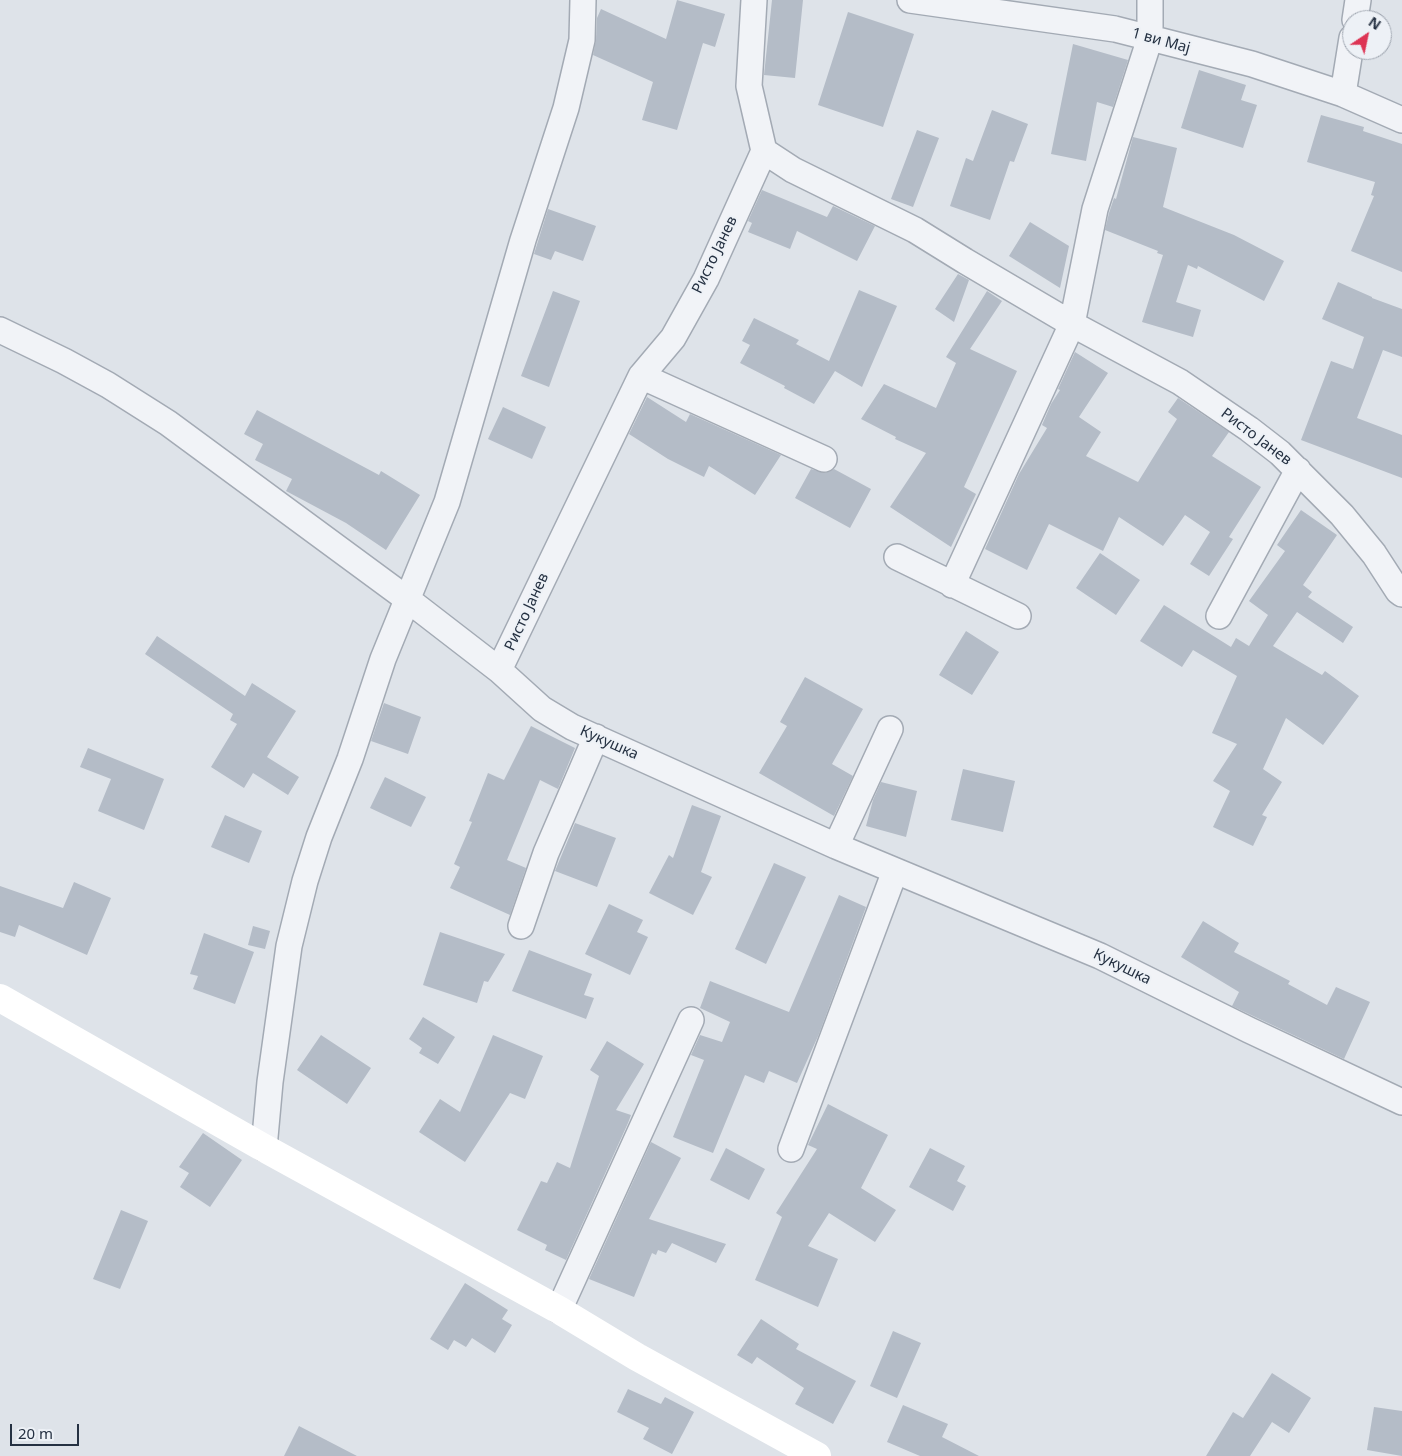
<!DOCTYPE html>
<meta charset="utf-8">
<style>
body{margin:0}
#map{position:relative;width:1402px;height:1456px;overflow:hidden;background:#dee3e9;font-family:"Noto Sans",sans-serif}
canvas{display:block}
.north{position:absolute;left:1342px;top:10px;width:50px;height:50px;box-sizing:border-box;background:#edf1f6;border:1px solid #9da4ae;border-radius:50%;rotate:34deg;font-size:14px;font-weight:700;line-height:20px;text-align:center;color:#253142}
.north::after{content:'';display:block;margin:auto;width:18px;height:22px;background:#dd3454;clip-path:polygon(50% 0,100% 100%,50% 72%,0 100%)}
.scale{position:absolute;left:10px;top:1424px;width:69px;height:22px;box-sizing:border-box;border:2px solid #253142;border-top:0;padding-left:6px;font-size:15px;line-height:18px;white-space:nowrap;color:#253142;-webkit-text-stroke:4px #edf1f6;paint-order:stroke}
</style>
<div id="map">
<canvas width="1402" height="1456"></canvas>
<div class="north">N</div>
<div class="scale">20 m</div>
</div>
<script>
const g = document.querySelector('canvas').getContext('2d');
g.lineJoin = 'round';
function paint(path, color) { g.fillStyle = color; g.fill(path, 'evenodd'); }
function stroke(path, color, width, dash) { g.strokeStyle = color; g.lineWidth = width; g.lineCap = dash ? 'butt' : 'round'; g.setLineDash(dash || []); g.stroke(path); }
function drawText(font, color, halo, rows, align = 'center') {
  g.font = font + ' "Noto Sans",sans-serif'; g.lineWidth = 4; g.setLineDash([]); g.textBaseline = 'middle'; g.strokeStyle = halo; g.fillStyle = color; for (const [text, x, y, turn = 0] of rows) {
    g.save(); g.translate(x, y); g.rotate((+turn || 0) * Math.PI / 180); g.textAlign = isNaN(turn) ? turn : align; if (halo) g.strokeText(text, 0, 0); g.fillText(text, 0, 0); g.restore();
  }
}
paint(new Path2D(`
 M 677,0 L 725,14 L 715,47 L 703,43 L 677,130 L 642,120 L 653,82 L 593,55 L 596,40 L 597,18 L 601,9 L 666,39 Z
 M 772,0 L 803,0 L 795,78 L 764,75 Z
 M 848,12 L 914,34 L 883,127 L 818,105 Z
 M 1073,44 L 1128,60 L 1113,107 L 1097,102 L 1086,161 L 1051,154 Z
 M 1199,70 L 1246,85 L 1241,100 L 1257,105 L 1243,148 L 1181,128 Z
 M 992,110 L 1028,124 L 1014,162 L 1010,161 L 990,220 L 950,206 L 966,158 L 973,161 Z
 M 1321,115 L 1364,127 L 1363,131 L 1402,144 L 1402,272 L 1351,251 L 1374,196 L 1371,195 L 1375,182 L 1307,162 Z
 M 917,130 L 939,138 L 913,207 L 891,199 Z
 M 1133,137 L 1177,148 L 1163,207 L 1234,235 L 1284,261 L 1264,301 L 1198,266 L 1197,269 L 1188,265 L 1176,302 L 1201,310 L 1193,337 L 1142,322 L 1163,255 L 1157,253 L 1158,251 L 1105,230 L 1109,213 L 1114,198 L 1116,199 Z
 M 762,190 L 827,217 L 833,206 L 875,226 L 857,261 L 797,231 L 790,249 L 748,232 L 752,223 L 748,221 Z
 M 548,209 L 596,226 L 583,261 L 555,251 L 551,260 L 534,254 Z
 M 1030,222 L 1069,246 L 1060,288 L 1009,256 Z
 M 958,274 L 969,280 L 954,322 L 935,309 Z
 M 1338,282 L 1372,297 L 1372,298 L 1402,309 L 1402,357 L 1383,350 L 1357,418 L 1402,435 L 1402,478 L 1301,440 L 1331,361 L 1353,369 L 1364,337 L 1322,319 Z
 M 859,290 L 897,306 L 862,387 L 835,371 L 814,404 L 784,388 L 785,386 L 740,363 L 750,345 L 742,341 L 754,318 L 799,340 L 796,344 L 829,361 Z
 M 553,291 L 580,301 L 549,387 L 521,376 Z
 M 987,291 L 1002,301 L 970,349 L 1017,371 L 964,487 L 976,494 L 951,547 L 890,507 L 926,453 L 895,439 L 896,437 L 861,419 L 884,384 L 936,408 L 956,363 L 946,357 Z
 M 1075,352 L 1108,373 L 1079,417 L 1101,432 L 1086,456 L 1138,482 L 1177,419 L 1168,412 L 1178,398 L 1229,432 L 1212,456 L 1261,487 L 1229,537 L 1233,539 L 1209,576 L 1190,564 L 1210,532 L 1185,515 L 1163,546 L 1119,517 L 1103,551 L 1049,524 L 1027,570 L 985,549 L 1019,474 L 1047,428 L 1042,425 L 1051,404 L 1060,390 L 1058,389 Z
 M 647,397 L 686,422 L 690,414 L 781,455 L 755,495 L 709,466 L 704,477 L 668,459 L 629,434 Z
 M 503,407 L 546,427 L 532,459 L 488,439 Z
 M 257,410 L 379,475 L 381,471 L 420,495 L 386,550 L 346,523 L 286,491 L 292,479 L 255,460 L 263,444 L 244,434 Z
 M 811,469 L 825,473 L 834,469 L 871,489 L 850,528 L 795,498 Z
 M 1301,510 L 1337,535 L 1303,585 L 1312,592 L 1308,597 L 1353,627 L 1343,643 L 1297,612 L 1273,646 L 1322,675 L 1325,671 L 1359,696 L 1323,745 L 1286,718 L 1263,769 L 1282,782 L 1262,815 L 1267,817 L 1253,846 L 1213,827 L 1230,791 L 1213,781 L 1237,744 L 1212,733 L 1237,676 L 1193,650 L 1182,667 L 1140,641 L 1164,605 L 1231,647 L 1236,638 L 1249,646 L 1268,615 L 1249,601 L 1285,551 L 1277,545 Z
 M 1100,553 L 1140,580 L 1116,615 L 1076,588 Z
 M 966,631 L 999,652 L 972,695 L 939,675 Z
 M 157,636 L 245,696 L 252,683 L 296,711 L 267,757 L 299,777 L 288,795 L 253,773 L 244,788 L 211,767 L 237,724 L 230,720 L 233,714 L 145,654 Z
 M 805,677 L 863,709 L 832,764 L 853,776 L 834,816 L 759,773 L 787,726 L 780,722 Z
 M 384,703 L 421,717 L 408,754 L 371,741 Z
 M 531,726 L 575,748 L 558,789 L 540,780 L 507,860 L 526,868 L 510,915 L 450,888 L 460,867 L 454,864 L 472,822 L 469,821 L 488,773 L 504,780 Z
 M 88,748 L 164,779 L 144,830 L 98,811 L 111,779 L 80,767 Z
 M 963,769 L 1015,781 L 1003,832 L 951,820 Z
 M 385,777 L 426,797 L 411,827 L 370,808 Z
 M 881,782 L 917,791 L 906,837 L 866,826 L 873,800 Z
 M 692,805 L 721,816 L 701,872 L 712,877 L 693,915 L 649,893 L 669,855 L 673,858 Z
 M 225,815 L 262,831 L 249,863 L 211,847 Z
 M 575,823 L 616,838 L 597,887 L 555,871 Z
 M 774,863 L 806,877 L 766,964 L 735,949 Z
 M 74,882 L 111,898 L 87,955 L 19,925 L 15,937 L 0,932 L 0,886 L 63,908 Z
 M 839,895 L 866,907 L 819,1034 L 797,1083 L 769,1071 L 764,1083 L 745,1075 L 713,1153 L 673,1137 L 704,1060 L 691,1055 L 700,1035 L 722,1042 L 730,1022 L 700,1008 L 710,981 L 789,1012 Z
 M 609,904 L 643,920 L 637,932 L 648,937 L 630,975 L 585,954 Z
 M 1203,921 L 1239,943 L 1234,952 L 1290,981 L 1288,984 L 1327,1005 L 1336,987 L 1370,1002 L 1344,1059 L 1232,1006 L 1239,992 L 1181,957 Z
 M 253,926 L 270,931 L 265,949 L 248,945 Z
 M 440,932 L 505,954 L 488,982 L 484,981 L 477,1003 L 423,985 Z
 M 204,933 L 254,952 L 235,1004 L 193,989 L 198,976 L 190,974 Z
 M 529,950 L 592,974 L 584,995 L 594,998 L 586,1019 L 512,991 Z
 M 423,1017 L 455,1037 L 438,1064 L 419,1053 L 422,1048 L 409,1039 Z
 M 321,1035 L 371,1068 L 347,1104 L 297,1070 Z
 M 493,1035 L 543,1056 L 525,1099 L 510,1093 L 465,1162 L 419,1132 L 440,1099 L 460,1112 Z
 M 607,1041 L 644,1064 L 616,1110 L 631,1115 L 628,1123 L 566,1260 L 545,1250 L 547,1245 L 517,1230 L 541,1181 L 547,1183 L 557,1162 L 570,1168 L 599,1076 L 590,1070 Z
 M 828,1104 L 888,1135 L 861,1188 L 896,1210 L 875,1242 L 829,1213 L 808,1246 L 838,1259 L 818,1307 L 755,1280 L 782,1217 L 776,1213 L 817,1149 L 808,1145 Z
 M 203,1133 L 242,1160 L 210,1207 L 180,1187 L 189,1173 L 179,1167 Z
 M 651,1142 L 681,1158 L 649,1219 L 726,1244 L 716,1263 L 672,1243 L 666,1253 L 658,1250 L 656,1255 L 652,1253 L 634,1297 L 589,1279 Z
 M 726,1148 L 765,1169 L 749,1200 L 710,1180 Z
 M 930,1148 L 965,1166 L 957,1181 L 966,1186 L 953,1211 L 909,1187 Z
 M 121,1210 L 148,1221 L 120,1289 L 93,1279 Z
 M 465,1283 L 508,1310 L 502,1319 L 512,1325 L 495,1353 L 472,1338 L 466,1347 L 454,1340 L 448,1350 L 430,1339 Z
 M 761,1319 L 799,1344 L 796,1349 L 856,1381 L 833,1424 L 795,1404 L 804,1388 L 757,1357 L 752,1364 L 737,1355 Z
 M 893,1331 L 921,1343 L 897,1398 L 870,1386 Z
 M 1272,1373 L 1311,1398 L 1289,1433 L 1272,1422 L 1250,1456 L 1206,1456 L 1233,1412 L 1243,1418 Z
 M 628,1389 L 661,1404 L 665,1397 L 694,1412 L 672,1454 L 643,1439 L 649,1428 L 617,1412 Z
 M 903,1405 L 948,1424 L 942,1437 L 979,1456 L 920,1456 L 887,1442 Z
 M 1374,1407 L 1402,1411 L 1402,1456 L 1367,1450 Z
 M 299,1426 L 357,1456 L 284,1456 Z`), '#b4bcc7');
const minor = new Path2D(`
 M 754,0 L 749,86 L 764,151
 M 910,0 L 1115,29 L 1252,64 L 1343,94 L 1402,120
 M 1355,20 L 1358,0
 M 1343,94 L 1352,38
 M 0,330 L 64,361 L 108,385 L 168,423 L 407,599 L 499,670 L 542,709 L 572,727 L 836,846 L 1100,956 L 1249,1030 L 1402,1102
 M 641,376 L 824,459
 M 897,557 L 1018,616
 M 952,585 L 1072,324 L 1095,209 L 1150,38 L 1150,0
 M 1219,616 L 1298,470
 M 499,670 L 641,376 L 673,338 L 706,279 L 764,151 L 793,170 L 915,230 L 965,261 L 1072,324 L 1180,382 L 1249,429 L 1280,453 L 1342,515 L 1374,554 L 1398,591 L 1402,594
 M 836,846 L 890,729
 M 521,926 L 546,853 L 596,737
 M 264,1148 L 270,1082 L 289,946 L 305,881 L 319,837 L 350,759 L 383,659 L 447,502 L 523,240 L 566,108 L 582,40 L 583,0
 M 791,1149 L 895,871
 M 559,1310 L 691,1020`);
stroke(minor, '#a3aab4', 28);
stroke(minor, '#f1f3f7', 25);
stroke(new Path2D(`
 M 0,998 L 264,1148 L 559,1310 L 637,1357 L 817,1456`), '#fff', 28);
drawText('15px', '#253142', '#edf1f6', [
 ["1 ви Мај",1161,41,15],
 ["Ристо Јанев",715,255,-64],
 ["Ристо Јанев",1256,437,37],
 ["Ристо Јанев",527,612,-65],
 ["Кукушка",609,743,24],
 ["Кукушка",1122,967,26]
]);
</script>
